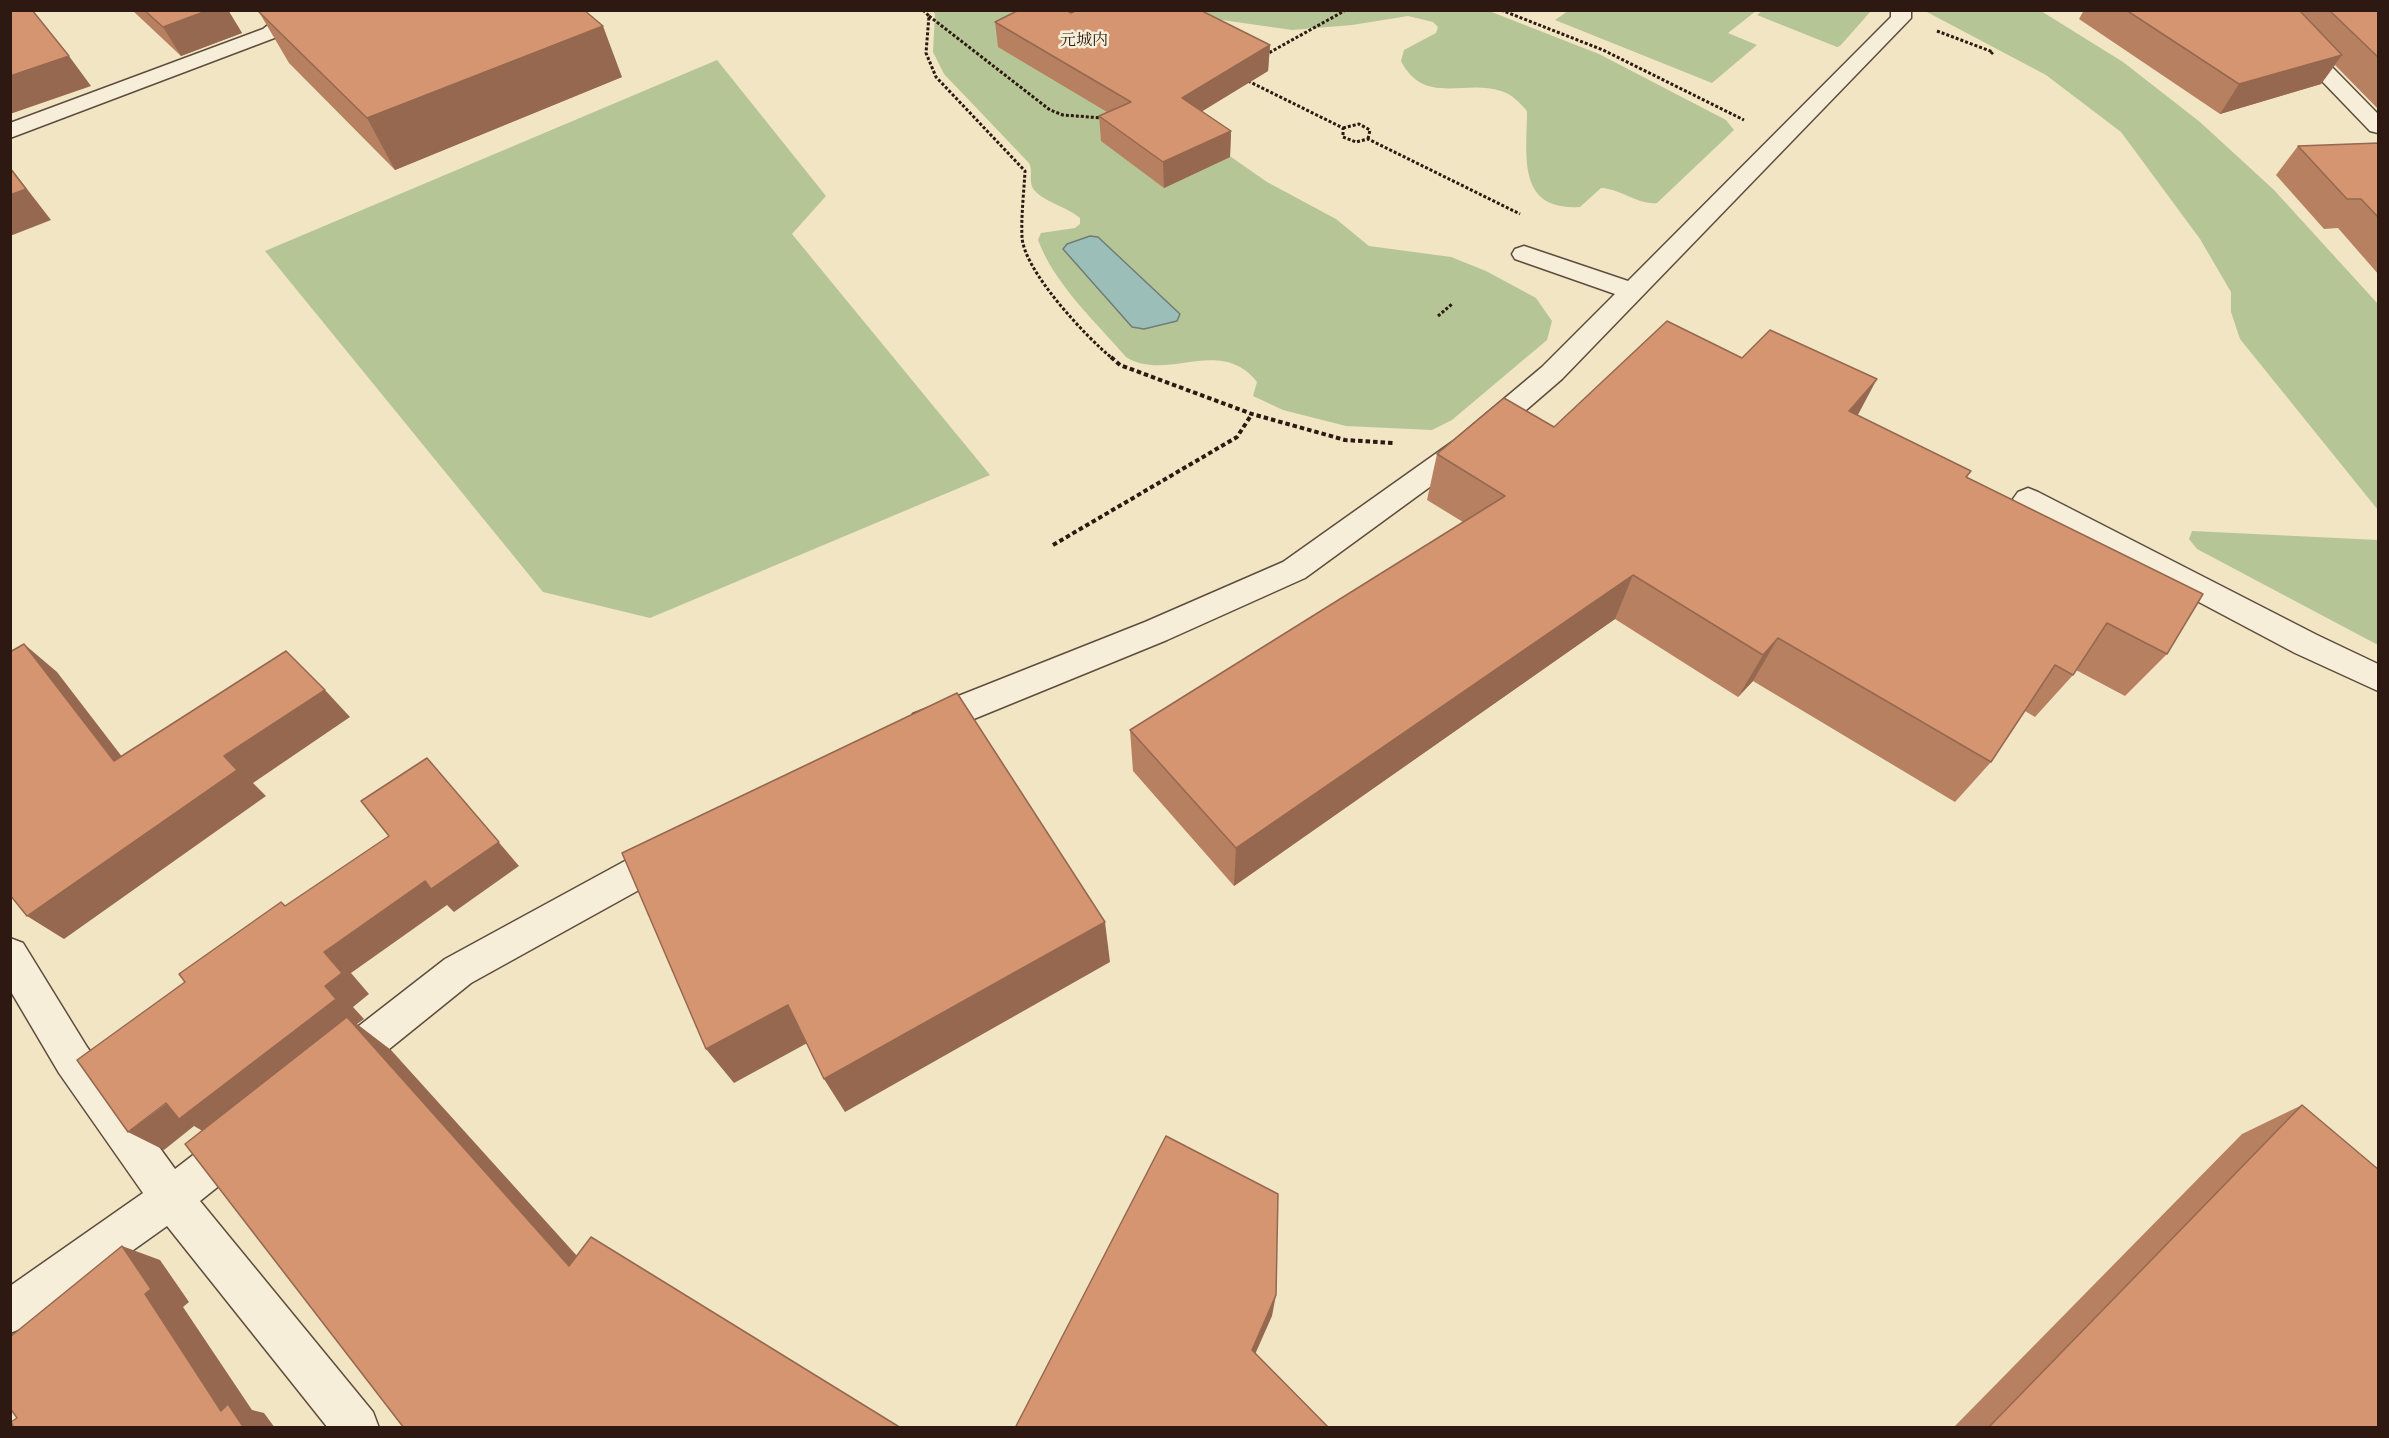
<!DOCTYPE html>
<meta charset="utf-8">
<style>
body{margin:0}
#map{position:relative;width:2389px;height:1438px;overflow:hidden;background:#f1e5c3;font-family:Cardo,serif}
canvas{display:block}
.frame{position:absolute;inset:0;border:12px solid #2d1912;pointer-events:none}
</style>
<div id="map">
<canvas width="2389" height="1438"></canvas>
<div class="frame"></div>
</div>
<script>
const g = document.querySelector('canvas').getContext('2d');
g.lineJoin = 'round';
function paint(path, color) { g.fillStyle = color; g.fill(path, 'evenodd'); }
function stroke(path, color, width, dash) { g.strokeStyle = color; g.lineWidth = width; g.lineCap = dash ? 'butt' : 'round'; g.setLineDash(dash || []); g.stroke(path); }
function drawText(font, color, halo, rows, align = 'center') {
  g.font = font + ' Cardo,"Noto Serif JP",serif'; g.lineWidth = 5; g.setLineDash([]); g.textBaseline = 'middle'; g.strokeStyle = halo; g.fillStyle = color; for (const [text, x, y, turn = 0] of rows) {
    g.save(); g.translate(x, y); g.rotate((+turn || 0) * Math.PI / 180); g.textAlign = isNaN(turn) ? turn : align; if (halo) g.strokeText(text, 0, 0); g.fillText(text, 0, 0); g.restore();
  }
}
paint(new Path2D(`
 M 933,11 L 1112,11 L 1191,129 L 1267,182 L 1336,219 L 1369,246 L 1451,257 L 1486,271 L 1536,298 L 1552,321 L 1547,340 L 1452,420 L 1432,430 L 1346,426 L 1283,410 L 1253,396 L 1257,382 C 1220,335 1167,383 1126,357 C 1095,321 1055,285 1038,240 L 1041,233 L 1075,228 L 1080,224 L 1080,218 C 1067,207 1045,202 1035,191 C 1027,182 1034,172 1029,163 L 944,74 L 933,52 L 935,14 Z
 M 1159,11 L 1489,11 L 1599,54 L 1726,120 L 1734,130 L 1657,203 C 1637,205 1622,189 1601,188 L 1580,207 C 1516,211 1527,155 1527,111 C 1520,103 1512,94 1501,91 C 1464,79 1424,106 1401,61 L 1404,50 L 1436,33 L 1438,27 L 1433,22 L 1408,16 L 1352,25 L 1292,30 Z
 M 1568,11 L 1756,11 L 1728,33 L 1757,45 L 1712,83 L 1555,20 Z
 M 1762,11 L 1762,10 L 1871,11 L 1840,46 L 1837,47 L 1757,15 Z
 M 1925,11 L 2041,11 L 2123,62 L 2200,122 L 2274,190 L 2378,304 L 2378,510 L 2240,339 L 2231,312 L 2231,292 L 2200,239 L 2121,132 L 2046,75 Z
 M 717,60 L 826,196 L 792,234 L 990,475 L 650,618 L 543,592 L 265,251 Z
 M 2192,531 L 2378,540 L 2378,645 L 2197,549 L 2189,539 Z`), '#b6c596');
const water = new Path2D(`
 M 1090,236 L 1098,237 L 1180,314 L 1177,321 L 1144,329 L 1132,327 L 1063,249 L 1067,244 Z`);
paint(water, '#9cbeb9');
stroke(water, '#707c76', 1.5);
const minor = new Path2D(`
 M 287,10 L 311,10 L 277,37 L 10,138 L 10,123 L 263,29 Z
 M 1891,10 L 1911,10 L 1911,18 L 1562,379 L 1475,454 L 1305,578 L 1167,640 L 937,734 L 925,738 L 913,734 L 908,724 L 913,714 L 1145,622 L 1283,562 L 1455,440 L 1542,367 L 1615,294 L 1515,259 L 1512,254 L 1515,249 L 1524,246 L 1533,249 L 1628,281 L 1891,17 Z
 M 2269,10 L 2289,10 L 2286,20 L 2378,114 L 2378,133 L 2370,131 L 2268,25 L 2265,21 Z
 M 2028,488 L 2038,492 L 2317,635 L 2378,664 L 2378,691 L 2295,653 L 2018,506 L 2013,499 L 2018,492 Z
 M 671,838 L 684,843 L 689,854 L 684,865 L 471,983 L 352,1079 L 338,1085 L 324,1079 L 318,1066 L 324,1053 L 445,959 L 658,843 Z
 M 10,938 L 23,943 L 87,1047 L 175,1169 L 227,1129 L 241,1123 L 255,1129 L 261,1143 L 255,1157 L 200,1201 L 373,1412 L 379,1428 L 328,1428 L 167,1226 L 25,1327 L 10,1333 L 10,1286 L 143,1193 L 59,1073 L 10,990 Z`);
stroke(minor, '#5e4c3e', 3);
stroke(new Path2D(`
 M 923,10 L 929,16 L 926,53 L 936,77 L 1025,171 C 1024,192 1021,215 1022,237 C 1024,271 1086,337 1113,359
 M 1501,10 L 1603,50 L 1744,120
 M 929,16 L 1050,110 L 1063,115 L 1102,118
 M 1937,31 L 1993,52 L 1991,54
 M 1265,55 L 1346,10
 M 1248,81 L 1343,128 L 1343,137 L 1356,142 L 1368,139 L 1520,214
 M 1343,128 L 1359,124 L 1370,130 L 1368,139
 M 1438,316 L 1452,304`), '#2d1912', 3, [3, 2]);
stroke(new Path2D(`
 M 1111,357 L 1120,365 L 1252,414 L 1345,440 L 1393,443
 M 1053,545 L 1237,437 L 1252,414`), '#2d1912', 4, [4.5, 3]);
paint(minor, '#f6eed8');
paint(new Path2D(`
 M 132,10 L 228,10 L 242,33 L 181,56 Z
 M 2084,10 L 2379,10 L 2379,110 L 2335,65 L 2321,84 L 2220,114 L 2079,19 Z
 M 259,12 L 622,77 L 395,170 L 289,63 Z
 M 1071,13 L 1270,45 L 1268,71 L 1202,111 L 1231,131 L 1230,157 L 1164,188 L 1101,141 L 1099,116 L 1107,112 L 998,47 L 995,22 Z
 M 2379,143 L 2379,275 L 2338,228 L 2324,229 L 2276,175 L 2298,146 Z
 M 1857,415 L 1971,471 L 1967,477 L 2167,654 L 2125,696 L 2076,670 L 2073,675 L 2035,717 L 2025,711 L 1991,762 L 1955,802 L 1753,681 L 1738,697 L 1615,619 L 1234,886 L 1133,771 L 1130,730 L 1463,522 L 1427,500 L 1437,454 Z
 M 2302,1105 L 2379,1428 L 1953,1428 L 2242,1134 Z`), '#b78061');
paint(new Path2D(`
 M 209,10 L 228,10 L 242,33 L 181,56 L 163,27 Z
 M 603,26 L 622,77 L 395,170 L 367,118 Z
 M 1270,45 L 1268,71 L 1183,123 L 1182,98 Z
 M 2342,55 L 2321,84 L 2220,114 L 2239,84 Z
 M 69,56 L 91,86 L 10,114 L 10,76 Z
 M 1231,131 L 1230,157 L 1164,188 L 1163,162 Z
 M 10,167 L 51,220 L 10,236 Z
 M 1877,379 L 1852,426 L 1849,411 Z
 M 1633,575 L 1615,619 L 1234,886 L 1236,848 Z
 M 1778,638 L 1753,681 L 1738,697 L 1763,655 Z
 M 24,644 L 57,672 L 146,788 L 114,761 Z
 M 325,690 L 350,717 L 253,783 L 266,796 L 64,939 L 27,916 L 224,756 Z
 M 427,758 L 519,866 L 454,912 L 447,905 L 351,973 L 369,994 L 353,1007 L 364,1019 L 357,1024 L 391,1050 L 606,1288 L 213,1137 L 194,1126 L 164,1150 L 128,1132 L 325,986 L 324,952 L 425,881 Z
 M 1105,922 L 1110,962 L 845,1112 L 824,1079 Z
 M 788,1005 L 811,1041 L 734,1083 L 706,1049 Z
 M 122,1246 L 160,1260 L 189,1302 L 183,1307 L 252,1410 L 264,1413 L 275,1428 L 244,1428 L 221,1411 L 145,1294 Z
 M 1276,1295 L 1272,1316 L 1249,1368 L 1252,1350 Z`), '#95684f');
const building = new Path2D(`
 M 10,10 L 32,10 L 69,56 L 10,76 Z
 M 144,10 L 209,10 L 163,27 Z
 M 263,10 L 584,10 L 603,26 L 367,118 L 259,12 Z
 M 1019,10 L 1066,10 L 1071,13 L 1077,10 L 1200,10 L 1270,45 L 1182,98 L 1231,131 L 1163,162 L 1099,116 L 1131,102 L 995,22 Z
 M 2126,10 L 2299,10 L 2342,55 L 2239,84 Z
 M 2329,10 L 2379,10 L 2379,58 Z
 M 2379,143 L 2379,218 L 2361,199 L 2347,199 L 2298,146 Z
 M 10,168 L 26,189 L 10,195 Z
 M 1667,321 L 1742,358 L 1770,330 L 1877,379 L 1849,411 L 1971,471 L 1966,477 L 2203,594 L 2167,654 L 2107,623 L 2073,675 L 2055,665 L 1991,762 L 1778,638 L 1763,655 L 1633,575 L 1236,848 L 1130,730 L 1505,496 L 1437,454 L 1504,398 L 1554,427 Z
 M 24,644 L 114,761 L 286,651 L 325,690 L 224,756 L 237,770 L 27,916 L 10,895 L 10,652 Z
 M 957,693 L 1105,922 L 824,1079 L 788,1005 L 706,1049 L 622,853 Z
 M 427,758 L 499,842 L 431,889 L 425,881 L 324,952 L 342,973 L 325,986 L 336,999 L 179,1119 L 166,1103 L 128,1132 L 77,1060 L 185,982 L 179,974 L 281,902 L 285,906 L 389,836 L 361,801 Z
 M 347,1017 L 569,1266 L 591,1237 L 901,1428 L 404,1428 L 185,1144 Z
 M 2302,1105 L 2379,1170 L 2379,1428 L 1988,1428 Z
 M 1166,1136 L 1278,1194 L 1276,1295 L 1252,1350 L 1329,1428 L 1015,1428 Z
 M 122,1246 L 151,1289 L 145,1294 L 221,1411 L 228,1404 L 244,1428 L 14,1428 L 11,1422 L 17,1418 L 10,1408 L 10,1337 Z`);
paint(building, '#d59571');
stroke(building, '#95684f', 1.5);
drawText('16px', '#2d1912', '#f6eed8', [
 ["元城内",1084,41]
]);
</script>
